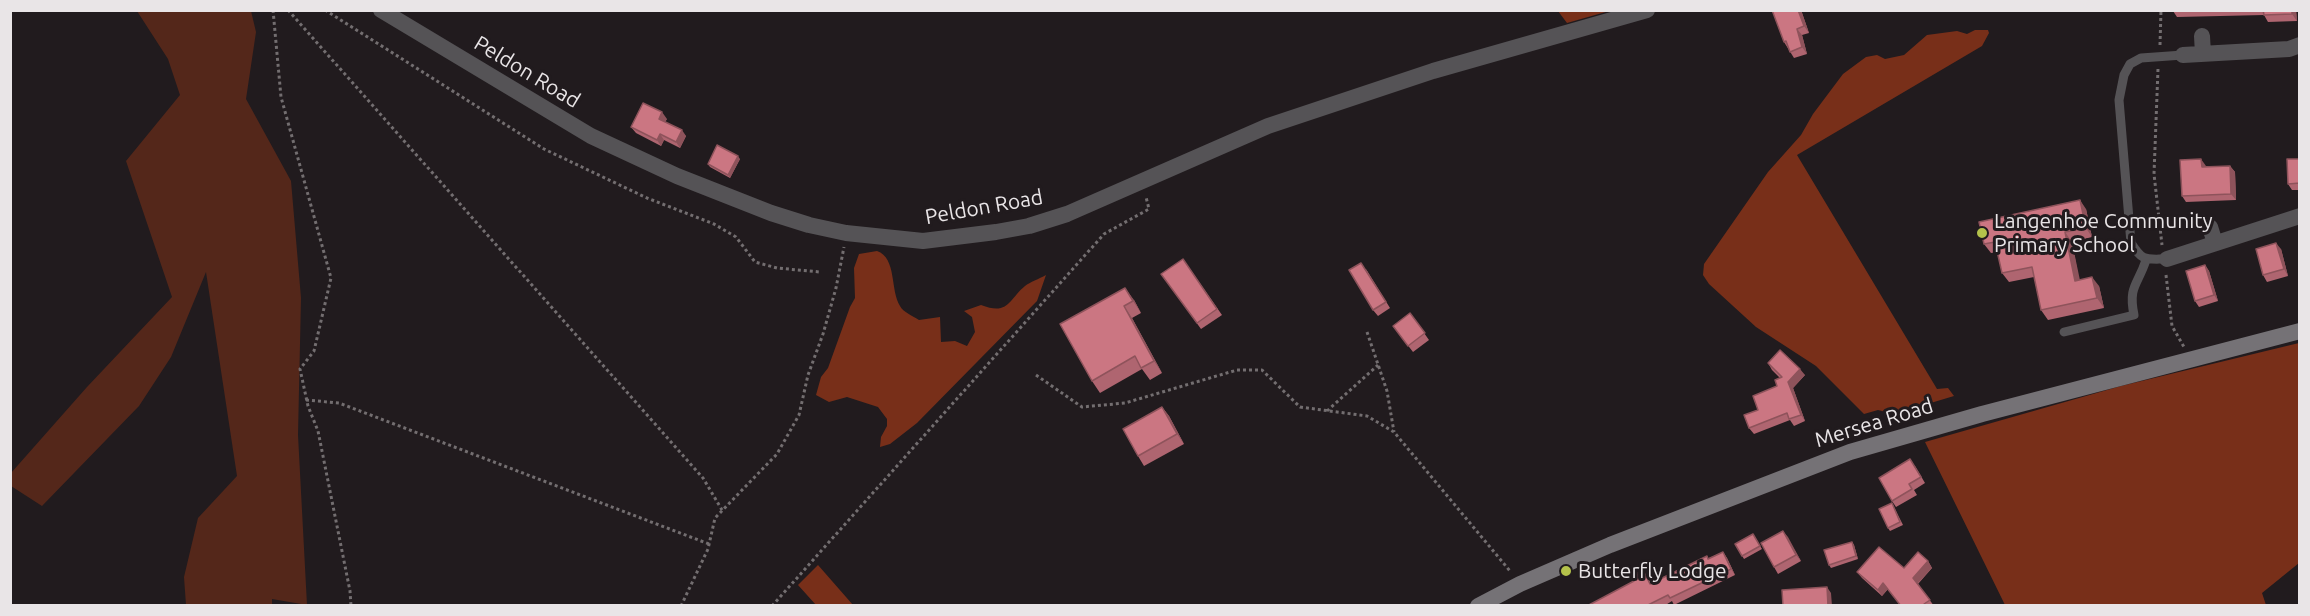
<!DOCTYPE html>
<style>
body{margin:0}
#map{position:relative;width:2310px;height:616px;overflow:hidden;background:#211b1e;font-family:Ubuntu,sans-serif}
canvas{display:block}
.frame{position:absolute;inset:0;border:12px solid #e9e5e7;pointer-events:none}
</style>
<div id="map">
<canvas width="2310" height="616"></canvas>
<div class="frame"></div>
</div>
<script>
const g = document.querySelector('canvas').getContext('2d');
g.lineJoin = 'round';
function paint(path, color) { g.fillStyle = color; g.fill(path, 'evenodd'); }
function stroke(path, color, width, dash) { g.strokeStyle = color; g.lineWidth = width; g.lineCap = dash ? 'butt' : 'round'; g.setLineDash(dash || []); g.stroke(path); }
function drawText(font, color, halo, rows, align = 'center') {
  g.font = font + ' Ubuntu,sans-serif'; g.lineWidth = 6; g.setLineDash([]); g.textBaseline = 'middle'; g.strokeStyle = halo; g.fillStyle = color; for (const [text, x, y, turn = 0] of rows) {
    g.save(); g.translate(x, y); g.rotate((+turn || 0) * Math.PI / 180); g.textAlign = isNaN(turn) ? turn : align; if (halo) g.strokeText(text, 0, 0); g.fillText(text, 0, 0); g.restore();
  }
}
paint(new Path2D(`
 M 137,11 L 251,11 L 256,32 L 246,99 L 291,181 L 301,298 L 298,435 L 307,605 L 272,599 L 272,605 L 186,605 L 184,577 L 198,518 L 237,476 L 206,272 L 171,357 L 139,406 L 42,506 L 11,486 L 11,473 L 87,387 L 172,297 L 126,161 L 180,95 L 168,59 Z`), '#54271a');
paint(new Path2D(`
 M 1558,11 L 1609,11 L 1567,23 Z
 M 1975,30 L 1988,30 L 1989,33 L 1982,46 L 1797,155 L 1937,389 L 1948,388 L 1954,396 L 1894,414 L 1878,410 L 1864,414 L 1816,366 L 1756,327 L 1709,284 L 1703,275 L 1704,264 L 1768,172 L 1801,135 L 1813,114 L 1843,74 L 1866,57 L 1877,55 L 1885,59 L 1904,55 L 1927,35 L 1957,31 L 1967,34 Z
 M 877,251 C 897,258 890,290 900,306 C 903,312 913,316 919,320 L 940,317 L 941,342 L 955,341 L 967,346 L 975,332 L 972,317 L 964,311 L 981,305 C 1009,316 1009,299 1025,286 C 1030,282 1039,279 1046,275 L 1037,301 L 917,423 L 890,444 L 880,447 L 881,437 L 887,426 L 887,419 L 878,407 L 847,397 L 829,402 L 816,395 L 821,377 L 828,368 L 850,307 L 855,298 L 854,268 L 859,254 Z
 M 2299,343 L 2299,563 L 2262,593 L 2266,605 L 2005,605 L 1925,442 L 2121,386 Z
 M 818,565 L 853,605 L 816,605 L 798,585 Z`), '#782f19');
stroke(new Path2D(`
 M 273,10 L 281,97 L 331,278 L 314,351 L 300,369 L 308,406 L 318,431 L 350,591 L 351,606
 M 288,10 L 703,478 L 722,510
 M 325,10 L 544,149 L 647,198 L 714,224 L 736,237 L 755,262 L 777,268 L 820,272
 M 2160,45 L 2161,10
 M 2158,69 L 2154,174 L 2162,245
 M 2166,275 L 2172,326 L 2184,347
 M 1367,332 L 1387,391 L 1394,432
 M 1036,375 L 1082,407 L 1125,403 L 1237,370 L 1262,370 L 1300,407 L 1367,416 L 1394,432 L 1510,571
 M 306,400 L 339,403 L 709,544
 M 1327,411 L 1378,365
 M 681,606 L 708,549 L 715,518 L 777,454 L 799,415 L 808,375 L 823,334 L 836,288 L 844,247
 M 772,606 L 1104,234 L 1149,209 L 1146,197`), '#736e70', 3, [3, 3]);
stroke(new Path2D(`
 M 2167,259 C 2145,259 2143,262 2131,243 L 2119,100 L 2124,75 L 2130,64 L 2141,58 L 2183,55
 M 2064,332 L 2134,315 C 2128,286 2138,285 2146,260`), '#555356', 9);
stroke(new Path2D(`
 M 2202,36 L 2203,54
 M 2183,55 L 2289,49 L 2300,45
 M 2210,227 L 2215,243
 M 2167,259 L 2300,216`), '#555356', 16);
stroke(new Path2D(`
 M 381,10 L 591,136 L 677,176 L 771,213 L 809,225 L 846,233 L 923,241 L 996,232 L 1029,226 L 1067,214 L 1268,126 L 1433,71 L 1647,10`), '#555356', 16);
stroke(new Path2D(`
 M 1478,606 L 1520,584 L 1610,545 L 1850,452 L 1982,414 L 2300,331`), '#757276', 16);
paint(new Path2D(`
 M 1772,10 L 1801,10 L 1809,33 L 1802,35 L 1807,54 L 1794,58 L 1784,42 Z
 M 2296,10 L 2297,21 L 2268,22 L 2264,15 L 2177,17 L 2173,11 Z
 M 667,119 L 665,122 L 686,136 L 680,148 L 664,140 L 661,146 L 636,133 L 631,127 Z
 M 740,159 L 730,178 L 710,167 L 708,164 Z
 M 2300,159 L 2300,190 L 2292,190 L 2288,184 Z
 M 2206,166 L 2230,166 L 2235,172 L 2236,200 L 2186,202 L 2182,196 Z
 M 2086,209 L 2092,237 L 2072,242 L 2079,280 L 2099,286 L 2104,308 L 2048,320 L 2041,310 L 2034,277 L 2009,282 L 2002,273 L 1998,252 L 1991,253 L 1984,244 Z
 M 2281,249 L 2288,276 L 2267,282 L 2263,275 Z
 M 1183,259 L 1222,315 L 1201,329 L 1161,274 Z
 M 2205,265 L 2209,271 L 2218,301 L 2199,307 L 2195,301 Z
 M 1366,269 L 1390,308 L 1378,316 L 1373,310 Z
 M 1134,300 L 1141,313 L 1132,318 L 1162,373 L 1150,380 L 1142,369 L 1100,393 L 1092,381 L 1060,324 Z
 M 1410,313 L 1429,340 L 1413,352 L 1393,326 Z
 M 1768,363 L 1805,375 L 1793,388 L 1805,421 L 1794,426 L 1790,420 L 1754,434 L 1749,428 L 1777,386 L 1780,378 L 1772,370 Z
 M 1162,407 L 1169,416 L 1184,444 L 1144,466 L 1138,456 Z
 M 1915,466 L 1925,483 L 1914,490 L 1917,495 L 1896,507 L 1892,501 Z
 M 1892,503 L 1903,525 L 1890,531 L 1888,528 Z
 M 1783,531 L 1801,561 L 1778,574 L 1774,567 Z
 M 1753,534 L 1762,549 L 1744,559 L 1735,544 Z
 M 1852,542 L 1854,545 L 1858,559 L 1831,568 L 1829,565 Z
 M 1723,552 L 1727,558 L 1735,575 L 1674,605 L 1672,601 L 1664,606 L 1587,606 L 1634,581 L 1648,577 L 1651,583 Z
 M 1928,561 L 1932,568 L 1918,584 L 1934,606 L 1901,606 L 1888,589 L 1882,596 L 1862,578 L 1857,572 L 1904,568 Z`), '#af6570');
paint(new Path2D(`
 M 1798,10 L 1801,10 L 1809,33 L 1804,26 Z
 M 2292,10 L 2296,10 L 2297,21 L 2292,14 Z
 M 1797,29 L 1802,35 L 1807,54 L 1802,47 Z
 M 662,112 L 667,119 L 663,125 L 659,119 Z
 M 682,130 L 686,136 L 680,148 L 676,142 Z
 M 660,134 L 664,140 L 661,146 L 657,140 Z
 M 738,156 L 740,159 L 730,178 L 728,175 Z
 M 2201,159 L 2206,166 L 2206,173 L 2202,167 Z
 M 2230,166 L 2235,172 L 2236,200 L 2231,194 Z
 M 2080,200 L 2086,209 L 2092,237 L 2086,228 Z
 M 2065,232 L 2072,242 L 2082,290 L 2075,281 Z
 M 2276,243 L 2281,249 L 2288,276 L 2284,269 Z
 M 2205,265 L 2209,271 L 2218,301 L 2214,295 Z
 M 2092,277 L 2099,286 L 2104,308 L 2097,298 Z
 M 1125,288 L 1134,300 L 1141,313 L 1133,301 Z
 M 1124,306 L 1132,318 L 1162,373 L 1154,361 Z
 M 1800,369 L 1805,375 L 1793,388 L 1805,421 L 1801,415 L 1788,382 Z
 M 1162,407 L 1169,416 L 1184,444 L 1177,434 Z
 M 1783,531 L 1788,537 L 1801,561 L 1796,555 Z
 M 1852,542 L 1854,545 L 1858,559 L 1856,556 Z
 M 1723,552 L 1727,558 L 1735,575 L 1731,569 Z
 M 1928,561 L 1932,568 L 1917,584 L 1913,578 Z
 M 1883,583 L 1888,589 L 1882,596 L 1878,590 Z
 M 1827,587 L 1831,593 L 1832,606 L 1828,606 Z`), '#8e535b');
const building = new Path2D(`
 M 1772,10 L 1798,10 L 1804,26 L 1797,29 L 1802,47 L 1790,52 L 1786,41 L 1784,42 Z
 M 2263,10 L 2292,10 L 2292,14 L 2264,15 Z
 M 643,103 L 662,112 L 659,119 L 682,130 L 676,142 L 660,134 L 657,140 L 631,127 Z
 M 717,145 L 738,156 L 728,175 L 708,164 Z
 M 2201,159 L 2202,167 L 2230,166 L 2231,194 L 2182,196 L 2180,160 Z
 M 2287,159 L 2300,159 L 2300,183 L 2288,184 Z
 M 2080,200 L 2086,228 L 2065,232 L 2075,281 L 2092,277 L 2097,298 L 2041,310 L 2032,267 L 2002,273 L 1995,242 L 1984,244 L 1979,222 Z
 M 2276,243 L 2284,269 L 2263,275 L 2256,249 Z
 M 1183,259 L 1217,309 L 1197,323 L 1161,274 Z
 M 1361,263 L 1386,302 L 1373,310 L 1349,270 Z
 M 2205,265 L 2214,295 L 2195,301 L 2186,271 Z
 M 1125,288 L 1133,301 L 1124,306 L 1154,361 L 1141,368 L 1135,356 L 1092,381 L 1060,324 Z
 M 1410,313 L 1425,333 L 1408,346 L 1393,326 Z
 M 1780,350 L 1800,369 L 1788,382 L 1801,415 L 1789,419 L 1787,413 L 1749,428 L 1744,415 L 1758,410 L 1753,396 L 1777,386 L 1775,380 L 1782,377 L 1768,363 Z
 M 1162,407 L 1177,434 L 1138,456 L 1123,429 Z
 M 1910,459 L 1921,477 L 1909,484 L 1912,489 L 1892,501 L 1879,478 Z
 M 1892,503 L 1900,522 L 1888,528 L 1879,509 Z
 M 1783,531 L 1796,555 L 1774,567 L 1761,543 Z
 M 1753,534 L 1760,546 L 1742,556 L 1735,544 Z
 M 1852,542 L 1856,556 L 1829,565 L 1824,550 Z
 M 1879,547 L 1904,568 L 1918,552 L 1928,561 L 1913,578 L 1930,600 L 1924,604 L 1926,606 L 1901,606 L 1883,583 L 1878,590 L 1857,572 Z
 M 1723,552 L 1731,569 L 1670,598 L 1668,595 L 1646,606 L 1587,606 L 1634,581 L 1631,576 L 1643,570 L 1650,584 L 1707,556 L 1708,559 Z
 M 1827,587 L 1828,606 L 1783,606 L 1782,590 Z`);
paint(building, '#cb7682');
stroke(building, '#8e535b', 1.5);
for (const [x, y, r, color] of [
 [1982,233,6,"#b4c24b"],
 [1566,571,6,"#b4c24b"]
]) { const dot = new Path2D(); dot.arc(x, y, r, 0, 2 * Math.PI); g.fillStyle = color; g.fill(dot); stroke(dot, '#211b1e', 2); }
drawText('21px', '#e9e5e7', '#211b1e', [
 ["Peldon Road",527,72,31],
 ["Peldon Road",984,207,-10],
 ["Mersea Road",1874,423,-17]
]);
drawText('21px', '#e9e5e7', '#211b1e', [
 ["Langenhoe Community",1994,221],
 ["Primary School",1994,245],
 ["Butterfly Lodge",1578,571]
], 'left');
</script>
